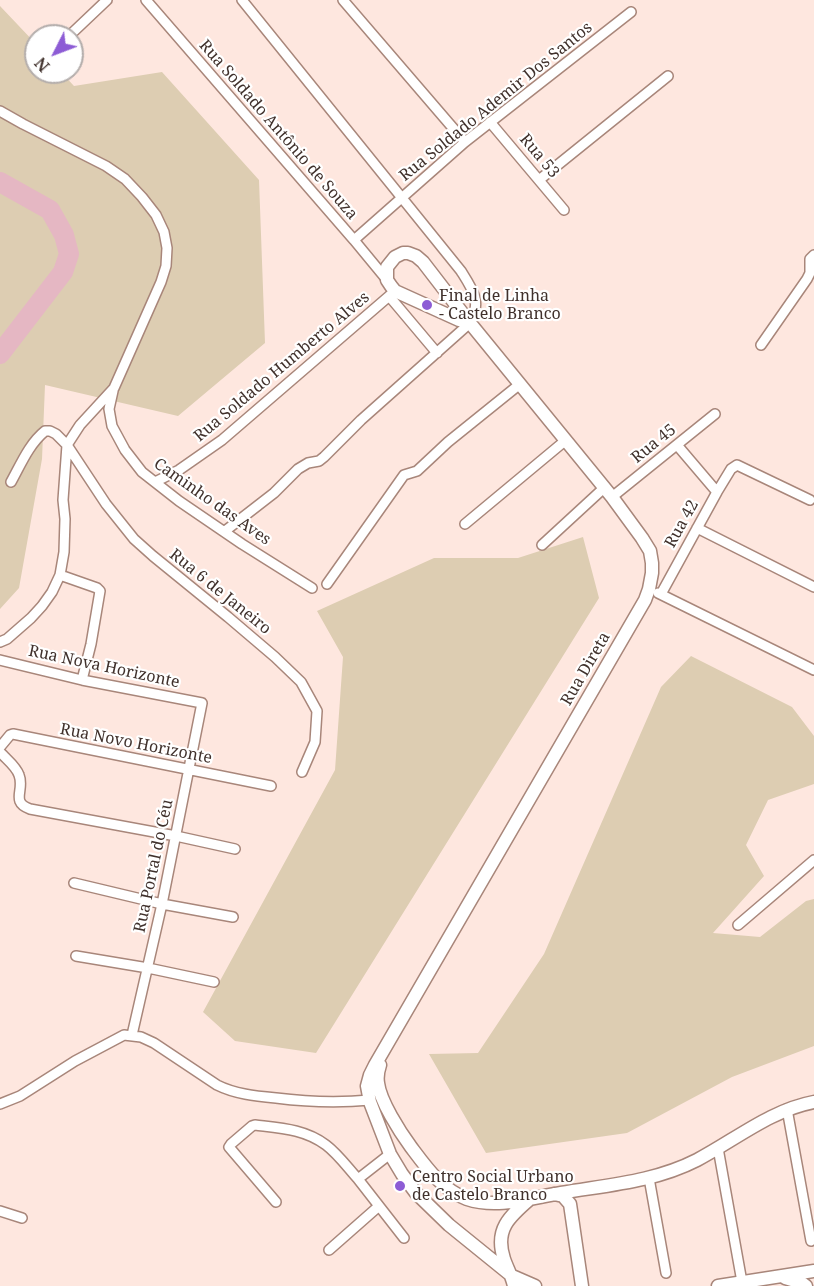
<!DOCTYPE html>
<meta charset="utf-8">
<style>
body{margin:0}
#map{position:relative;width:814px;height:1286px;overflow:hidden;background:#fee7df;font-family:"Noto Serif",serif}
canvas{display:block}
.north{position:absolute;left:24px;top:24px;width:60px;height:60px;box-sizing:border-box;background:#fff;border:2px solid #b3adab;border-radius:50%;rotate:228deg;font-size:16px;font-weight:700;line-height:24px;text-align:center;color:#40312c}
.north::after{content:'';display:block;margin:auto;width:21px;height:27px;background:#8d5cd5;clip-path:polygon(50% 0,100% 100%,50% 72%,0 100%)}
</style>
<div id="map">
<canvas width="814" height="1286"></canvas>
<div class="north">N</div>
</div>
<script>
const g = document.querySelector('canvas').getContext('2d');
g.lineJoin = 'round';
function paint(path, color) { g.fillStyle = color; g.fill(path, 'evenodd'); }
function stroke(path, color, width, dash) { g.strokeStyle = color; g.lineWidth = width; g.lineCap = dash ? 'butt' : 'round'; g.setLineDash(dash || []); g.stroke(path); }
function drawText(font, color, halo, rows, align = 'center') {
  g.font = font + ' "Noto Serif",serif'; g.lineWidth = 4.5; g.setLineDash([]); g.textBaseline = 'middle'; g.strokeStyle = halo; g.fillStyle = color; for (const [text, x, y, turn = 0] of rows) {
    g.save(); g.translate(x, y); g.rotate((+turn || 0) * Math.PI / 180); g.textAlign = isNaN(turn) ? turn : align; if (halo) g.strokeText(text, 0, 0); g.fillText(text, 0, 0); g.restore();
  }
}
paint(new Path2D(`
 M 0,6 L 36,44 L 36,72 L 61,72 L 74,86 L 162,72 L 259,180 L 265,343 L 178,416 L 45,385 L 42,459 L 19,588 L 0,609 Z
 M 583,537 L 599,598 L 316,1053 L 235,1041 L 203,1012 L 335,770 L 343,657 L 317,611 L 434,558 L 518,558 Z
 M 691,656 L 792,707 L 814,736 L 814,784 L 768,800 L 746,845 L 764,876 L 713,933 L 760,937 L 806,901 L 814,899 L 814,1046 L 732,1077 L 627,1133 L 486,1153 L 429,1054 L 478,1053 L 544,954 L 661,687 Z`), '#ddcdb2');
stroke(new Path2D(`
 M 0,182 L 50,210 L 64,235 L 69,254 L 63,272 L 0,354`), '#e5b7c3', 20);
const street = new Path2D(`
 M 146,0 L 354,240 L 387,280
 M 343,0 L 465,142
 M 69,36 L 107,0
 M 0,111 L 23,124 L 106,166 L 125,179 L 142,197 L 156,215 L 164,232 L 167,248 L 166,266 L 161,282 L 114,388 L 80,425 L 67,445 L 63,500 L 65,519 L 64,552 L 60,575 L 52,592 L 42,606 L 31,618 L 7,639 L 0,642
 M 490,122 L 564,210
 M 539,180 L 668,76
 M 354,240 L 465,142 L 631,12
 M 389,296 L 437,353
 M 761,345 L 807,279 L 810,273 L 810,259 L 814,255
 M 113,391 L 109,409 L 112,426 L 125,450 L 142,472 L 179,501 L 242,544 L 312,588
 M 677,445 L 717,492
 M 11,482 C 21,464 29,444 45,431 L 50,431 L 56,434 L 67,445 L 106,504 L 134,539 L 153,556 L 228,617 L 275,657 L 301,682 L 317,711 L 315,742 L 302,772
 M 155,482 L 179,470 L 222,440 L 395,291
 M 612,497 L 715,414
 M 465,524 L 566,440
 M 697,528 L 814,587
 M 225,531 L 274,493 L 298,469 L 308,463 L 319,461 L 324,457 L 361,420 L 470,323 C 482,302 473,290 461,271 L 242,0
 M 542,545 L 605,487
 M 60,575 L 97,588 L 100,591 L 91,644 L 82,680
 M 327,584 L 404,475 L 417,471 L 448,442 L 520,384
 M 658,593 L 814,670
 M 661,594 L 717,492 L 731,469 L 737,465 L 810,500
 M 0,660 L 82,680 L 202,703 L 162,904 L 132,1035
 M 0,747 L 10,735 L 13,734 L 271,786
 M 0,752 C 6,759 16,766 19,775 C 25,790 10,802 30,809 L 176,836 L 235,849
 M 74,883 L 162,904 L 233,917
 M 738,925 L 814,860
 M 76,956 L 148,968 L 214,982
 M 0,1104 L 20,1096 L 75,1061 L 124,1035 L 141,1037 L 154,1043 L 217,1085 C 235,1094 255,1096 276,1098 C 308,1102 338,1103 370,1100
 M 787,1109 L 811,1241
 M 718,1148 L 742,1282
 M 649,1178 L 666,1273
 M 358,1179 L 404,1238
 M 276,1202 L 229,1147 L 231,1144 L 252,1126 L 255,1125 C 280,1128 305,1129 326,1145 C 338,1154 348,1168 358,1179 L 390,1154
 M 0,1211 L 22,1218
 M 329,1250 L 379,1206`);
const secondary = new Path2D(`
 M 470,323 L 459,320 L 395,291 L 391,286 L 387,280 L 387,267 L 395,257 L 403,253 L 408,253 L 416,256 L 423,262 L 470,323 L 612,497 L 642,538 L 650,551 L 652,563 L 652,573 L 649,589 L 645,600 L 375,1065 L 370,1075 L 367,1086 L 370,1102 L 390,1154 L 402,1174 L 416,1193 L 449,1225 L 512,1276 L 535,1286
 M 380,1065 C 378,1071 377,1077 378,1083 C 380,1101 400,1132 411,1147 C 426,1167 442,1190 467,1199 C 497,1209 530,1198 561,1193 C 607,1185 654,1182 697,1160 C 735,1140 771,1110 814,1102
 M 554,1194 L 563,1196 L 570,1204 L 582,1286
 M 785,1278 L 802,1283 L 806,1286
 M 514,1286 C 512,1276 507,1268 504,1259 C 494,1229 510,1216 531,1198
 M 718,1286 L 814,1271`);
stroke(street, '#a8867a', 12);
stroke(secondary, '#a8867a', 15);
stroke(street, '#fff', 9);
stroke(secondary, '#fff', 12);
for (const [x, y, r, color] of [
 [427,305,6,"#8d5cd5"],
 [400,1186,6,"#8d5cd5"]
]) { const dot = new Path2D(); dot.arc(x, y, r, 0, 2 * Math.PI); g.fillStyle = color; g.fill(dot); stroke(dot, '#fff', 2); }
drawText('16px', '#40312c', '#fff', [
 ["Rua Soldado Ademir Dos Santos",496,102,-39],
 ["Rua Soldado Antônio de Souza",278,130,49],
 ["Rua 53",539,156,50],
 ["Rua Soldado Humberto Alves",282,367,-40],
 ["Rua 45",654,444,-39],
 ["Caminho das Aves",212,502,35],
 ["Rua 42",682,524,-61],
 ["Rua 6 de Janeiro",220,592,39],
 ["Rua Nova Horizonte",104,667,12],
 ["Rua Direta",586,669,-60],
 ["Rua Novo Horizonte",136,744,11],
 ["Rua Portal do Céu",154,866,-78]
]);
drawText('16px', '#40312c', '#fff', [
 ["Final de Linha",439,296],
 ["- Castelo Branco",439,314],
 ["Centro Social Urbano",412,1177],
 ["de Castelo Branco",412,1195]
], 'left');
</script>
